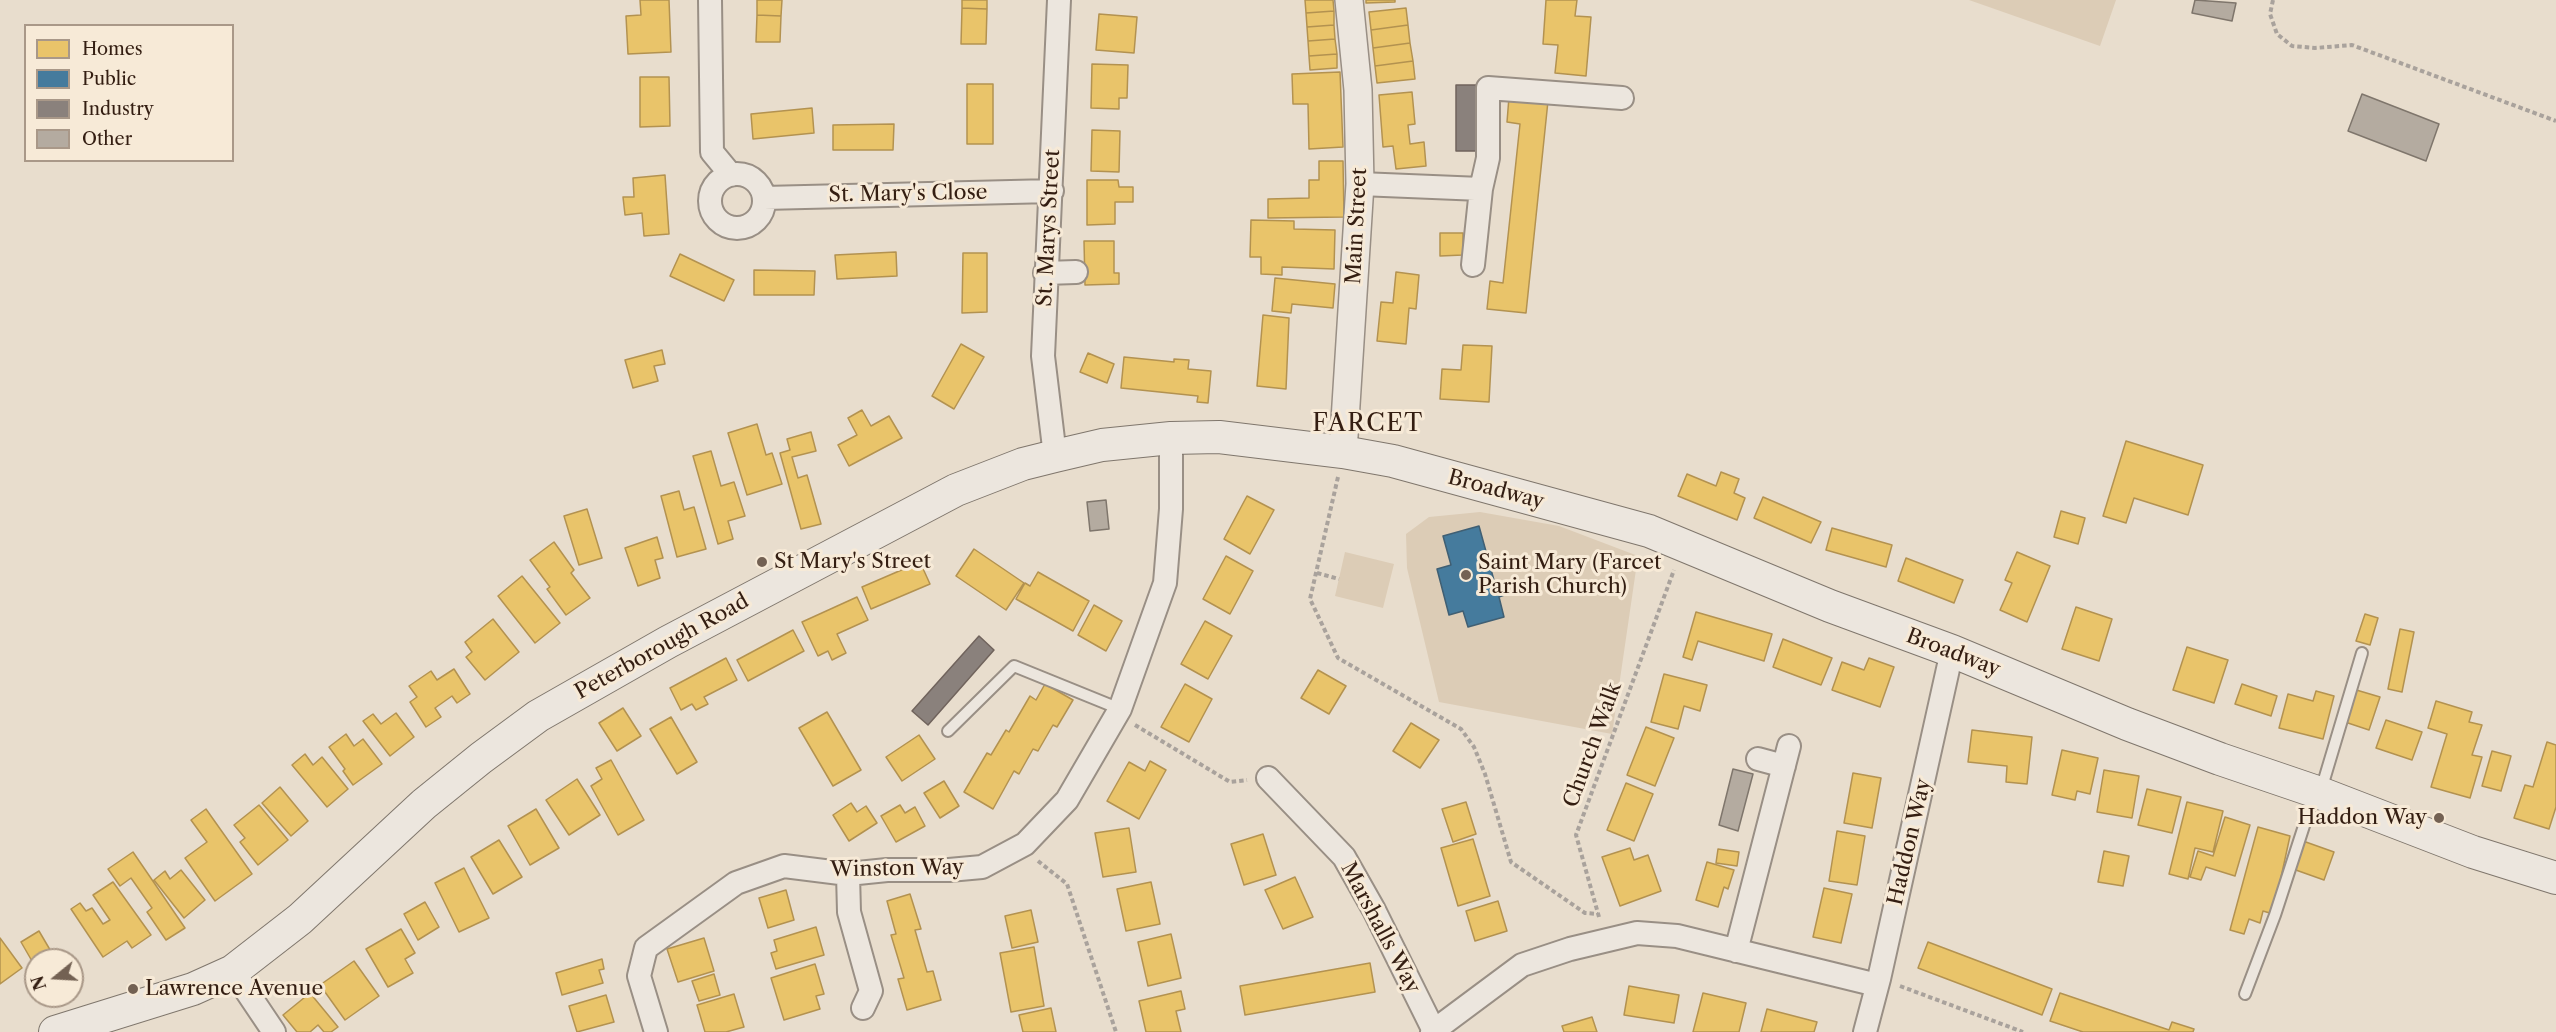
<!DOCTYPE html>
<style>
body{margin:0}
#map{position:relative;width:2556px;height:1032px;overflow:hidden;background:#e8ddcd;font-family:"Libre Caslon Text",serif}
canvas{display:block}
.legend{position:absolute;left:24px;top:24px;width:210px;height:138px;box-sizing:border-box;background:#f7ead7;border:2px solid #a99888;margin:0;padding:8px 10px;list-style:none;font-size:18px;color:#341e12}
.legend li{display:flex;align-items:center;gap:12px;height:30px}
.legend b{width:30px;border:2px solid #a99888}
.north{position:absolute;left:24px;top:948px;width:60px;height:60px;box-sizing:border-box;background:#f7ead7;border:2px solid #a99888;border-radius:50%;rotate:252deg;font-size:16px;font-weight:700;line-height:24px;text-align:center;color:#341e12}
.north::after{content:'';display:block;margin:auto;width:21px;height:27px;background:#736153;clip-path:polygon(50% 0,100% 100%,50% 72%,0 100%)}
</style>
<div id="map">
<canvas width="2556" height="1032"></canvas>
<ul class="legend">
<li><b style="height:16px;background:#e9c46a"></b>Homes</li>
<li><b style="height:16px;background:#457b9d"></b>Public</li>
<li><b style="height:16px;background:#8a817c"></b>Industry</li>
<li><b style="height:16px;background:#b4aba0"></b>Other</li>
</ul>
<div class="north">N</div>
</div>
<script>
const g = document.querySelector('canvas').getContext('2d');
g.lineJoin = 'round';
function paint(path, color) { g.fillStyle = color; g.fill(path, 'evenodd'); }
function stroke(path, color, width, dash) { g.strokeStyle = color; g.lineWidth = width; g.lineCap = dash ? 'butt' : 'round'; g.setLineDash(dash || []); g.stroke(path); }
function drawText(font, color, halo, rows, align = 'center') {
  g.font = font + ' "Libre Caslon Text",serif'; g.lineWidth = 6; g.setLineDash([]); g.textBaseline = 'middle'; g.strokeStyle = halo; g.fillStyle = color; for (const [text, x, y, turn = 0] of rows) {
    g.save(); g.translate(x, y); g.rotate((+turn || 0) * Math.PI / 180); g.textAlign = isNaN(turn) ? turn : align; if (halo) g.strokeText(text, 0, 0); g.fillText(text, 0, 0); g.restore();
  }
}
paint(new Path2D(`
 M 1969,0 L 2116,0 L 2100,46 Z
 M 1480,512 L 1559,526 L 1638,556 L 1612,734 L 1439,702 L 1407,568 L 1406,534 L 1429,517 Z
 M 1345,552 L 1394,564 L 1383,608 L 1335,596 Z`), '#dcccb6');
const homes = new Path2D(`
 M 640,0 L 669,0 L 671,52 L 628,54 L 626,16 L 641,15 Z
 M 757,0 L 782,0 L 781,16 L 757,15 Z
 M 962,0 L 987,0 L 987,9 L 962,8 Z
 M 1305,0 L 1333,0 L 1334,11 L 1306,13 Z
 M 1366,0 L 1395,0 L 1395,2 L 1366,3 Z
 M 1546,0 L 1577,0 L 1575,16 L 1591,17 L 1586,76 L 1555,73 L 1558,45 L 1543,44 Z
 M 962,8 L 987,9 L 986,44 L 961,44 Z
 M 1406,8 L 1408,25 L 1371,30 L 1369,12 Z
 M 1334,11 L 1334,25 L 1307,27 L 1306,13 Z
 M 1099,14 L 1137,17 L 1134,53 L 1096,50 Z
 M 757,15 L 781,16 L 780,42 L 756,42 Z
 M 1334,25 L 1335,39 L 1308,41 L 1307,27 Z
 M 1408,25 L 1410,43 L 1373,48 L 1371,30 Z
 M 1335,39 L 1337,54 L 1309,56 L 1308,41 Z
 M 1410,43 L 1413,61 L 1375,66 L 1373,48 Z
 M 1337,54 L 1337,68 L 1310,70 L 1309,56 Z
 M 1413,61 L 1415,79 L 1377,83 L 1375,66 Z
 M 1092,64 L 1128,65 L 1127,98 L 1119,98 L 1119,109 L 1091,108 Z
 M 1340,72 L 1343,147 L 1309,149 L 1308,104 L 1293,104 L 1292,74 Z
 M 640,77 L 669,77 L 670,126 L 640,127 Z
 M 967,84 L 993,84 L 993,144 L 967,144 Z
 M 1412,92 L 1415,124 L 1408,125 L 1410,144 L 1424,142 L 1426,166 L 1396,169 L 1393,146 L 1383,147 L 1379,95 Z
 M 1509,97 L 1548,101 L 1526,313 L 1487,309 L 1490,281 L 1503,283 L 1520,124 L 1507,122 Z
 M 812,108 L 814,133 L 753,139 L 751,114 Z
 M 894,124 L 893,150 L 833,150 L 833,125 Z
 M 1092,130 L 1120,131 L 1119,172 L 1091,171 Z
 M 1319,161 L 1343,161 L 1344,217 L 1268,218 L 1268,199 L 1309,198 L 1309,180 L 1319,180 Z
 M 665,175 L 669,234 L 644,236 L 642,213 L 625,215 L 623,197 L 634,197 L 633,178 Z
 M 1087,180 L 1118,180 L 1119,187 L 1133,187 L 1133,202 L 1115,202 L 1115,224 L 1087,225 Z
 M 1251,220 L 1294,221 L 1294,229 L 1335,230 L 1334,269 L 1282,267 L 1282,275 L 1261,274 L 1261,257 L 1250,257 Z
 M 1440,233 L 1463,233 L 1463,255 L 1440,256 Z
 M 1084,241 L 1114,241 L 1114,273 L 1119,273 L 1119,284 L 1085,285 Z
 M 896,252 L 897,276 L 837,279 L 835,255 Z
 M 963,253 L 987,253 L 987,312 L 962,313 Z
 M 680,254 L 734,280 L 724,301 L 670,276 Z
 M 754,270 L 815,271 L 814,295 L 754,295 Z
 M 1396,272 L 1419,275 L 1416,309 L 1409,308 L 1406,344 L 1377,341 L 1381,302 L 1393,303 Z
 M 1275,278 L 1335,284 L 1333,308 L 1292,304 L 1291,313 L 1272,311 Z
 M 1263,315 L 1289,318 L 1286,389 L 1257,386 Z
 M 961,344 L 984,357 L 954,409 L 932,396 Z
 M 1463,345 L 1492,346 L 1489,402 L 1440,399 L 1442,369 L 1461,370 Z
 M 662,350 L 665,364 L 654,366 L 658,381 L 633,388 L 625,360 Z
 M 1088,353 L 1114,364 L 1107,383 L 1080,372 Z
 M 1124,357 L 1174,362 L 1174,359 L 1189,360 L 1188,369 L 1211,371 L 1208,403 L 1197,402 L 1198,396 L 1121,388 Z
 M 862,410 L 871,426 L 889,416 L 902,438 L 849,466 L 838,445 L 857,435 L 848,418 Z
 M 757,424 L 766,455 L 772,453 L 782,484 L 747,495 L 728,433 Z
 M 811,432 L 816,451 L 792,457 L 798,478 L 807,475 L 821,524 L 801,529 L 780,453 L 790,450 L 787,439 Z
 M 2126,441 L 2203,465 L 2188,515 L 2134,498 L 2126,523 L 2103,516 Z
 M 711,451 L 721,486 L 734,482 L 745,516 L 728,521 L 733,539 L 718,544 L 693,456 Z
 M 1721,472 L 1739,479 L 1734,493 L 1745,498 L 1737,520 L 1678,496 L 1687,474 L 1716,486 Z
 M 679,491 L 684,510 L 694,507 L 706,549 L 677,557 L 661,496 Z
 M 1247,496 L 1274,510 L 1250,554 L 1224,539 Z
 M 1763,497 L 1821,522 L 1811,543 L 1754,518 Z
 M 587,509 L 602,558 L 579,565 L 564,516 Z
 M 2061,511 L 2085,518 L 2078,544 L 2054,537 Z
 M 1832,528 L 1892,545 L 1886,567 L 1826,550 Z
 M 657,537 L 663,558 L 655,560 L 660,578 L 638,586 L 625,548 Z
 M 554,542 L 574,570 L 571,573 L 590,598 L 566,615 L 547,589 L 550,587 L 530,560 Z
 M 974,549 L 1024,583 L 1006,610 L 956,576 Z
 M 2017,552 L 2050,566 L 2027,622 L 2000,610 L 2012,583 L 2005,580 Z
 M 1226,556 L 1253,571 L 1230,614 L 1203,599 Z
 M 1906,558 L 1963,580 L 1954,603 L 1898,581 Z
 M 920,562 L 930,584 L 871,609 L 862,587 Z
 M 1038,572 L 1089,601 L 1073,631 L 1016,599 L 1025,583 L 1030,586 Z
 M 522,576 L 560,623 L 535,643 L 498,596 Z
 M 857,597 L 868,620 L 837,634 L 846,653 L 832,660 L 828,651 L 818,656 L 802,622 Z
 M 1094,605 L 1122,621 L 1106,651 L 1078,635 Z
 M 2076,607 L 2112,619 L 2099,661 L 2062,649 Z
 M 1696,612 L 1772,634 L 1764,661 L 1698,641 L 1692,660 L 1683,657 Z
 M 2365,614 L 2378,618 L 2370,645 L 2356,641 Z
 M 493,619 L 519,652 L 485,680 L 466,657 L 472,652 L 465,642 Z
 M 1205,621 L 1232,636 L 1208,679 L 1181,664 Z
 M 2400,629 L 2414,632 L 2402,692 L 2388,689 Z
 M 793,630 L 804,651 L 748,681 L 737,660 Z
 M 1783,639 L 1832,658 L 1821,685 L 1773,667 Z
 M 2187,647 L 2228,660 L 2214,703 L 2173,690 Z
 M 726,658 L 737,680 L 704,697 L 708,704 L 696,710 L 692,704 L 681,710 L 670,688 Z
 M 1869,658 L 1894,667 L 1880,707 L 1832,690 L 1842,662 L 1864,670 Z
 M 454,669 L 470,694 L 457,703 L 452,696 L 435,708 L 441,717 L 426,727 L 410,702 L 417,697 L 409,686 L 431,671 L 437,680 Z
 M 1318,670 L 1346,686 L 1329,714 L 1301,698 Z
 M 1664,674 L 1707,685 L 1700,711 L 1684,706 L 1678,729 L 1651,722 Z
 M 1045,684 L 1073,700 L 1057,727 L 1053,725 L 1038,751 L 1033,749 L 1019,774 L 1014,771 L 993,809 L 964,792 L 987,753 L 991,755 L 1006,730 L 1009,732 L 1030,696 L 1036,700 Z
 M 1185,684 L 1212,699 L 1189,742 L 1161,727 Z
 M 2242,684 L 2277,696 L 2271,716 L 2235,704 Z
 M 2353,689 L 2380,697 L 2369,730 L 2342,721 Z
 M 2316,691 L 2334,696 L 2323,739 L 2279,728 L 2288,694 L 2313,701 Z
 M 2436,701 L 2472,712 L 2469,722 L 2482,725 L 2472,755 L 2482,757 L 2470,798 L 2431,787 L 2447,734 L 2428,728 Z
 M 623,708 L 641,736 L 617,751 L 599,723 Z
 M 827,712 L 861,770 L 833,786 L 799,728 Z
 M 396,713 L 414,737 L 390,756 L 363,721 L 373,714 L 381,724 Z
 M 671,717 L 697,762 L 677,774 L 650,729 Z
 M 2386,720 L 2422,732 L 2412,760 L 2376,748 Z
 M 1411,723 L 1439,740 L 1420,768 L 1393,751 Z
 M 1646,727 L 1674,738 L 1655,786 L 1627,775 Z
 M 1972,730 L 2032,737 L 2027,784 L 2006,782 L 2007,766 L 1968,762 Z
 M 346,734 L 354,746 L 363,739 L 382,764 L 353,785 L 343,771 L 345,769 L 329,747 Z
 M 919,735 L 935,759 L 902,781 L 886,757 Z
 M 2547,742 L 2556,745 L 2556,807 L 2549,829 L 2514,818 L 2525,785 L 2533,787 Z
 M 2062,750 L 2098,758 L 2090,794 L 2077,791 L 2075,800 L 2052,795 Z
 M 2492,751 L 2511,756 L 2501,791 L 2482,786 Z
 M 305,754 L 313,765 L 322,757 L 348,789 L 327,807 L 292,765 Z
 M 611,760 L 644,820 L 618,835 L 591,786 L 602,779 L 596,768 Z
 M 1150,761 L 1166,770 L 1139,819 L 1107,801 L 1129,762 L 1145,771 Z
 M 2104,770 L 2139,776 L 2132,818 L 2097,812 Z
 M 1853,773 L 1881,778 L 1872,828 L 1844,823 Z
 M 577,779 L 600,815 L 569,835 L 546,800 Z
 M 944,781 L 959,806 L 940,818 L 924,793 Z
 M 1626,783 L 1653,794 L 1634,841 L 1607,830 Z
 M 280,787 L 308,821 L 291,836 L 262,803 Z
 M 2147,789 L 2181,797 L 2172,833 L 2138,825 Z
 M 1466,802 L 1476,834 L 1453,842 L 1442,809 Z
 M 2187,802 L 2223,811 L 2213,852 L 2195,848 L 2188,879 L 2169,874 Z
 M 851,803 L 857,812 L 866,806 L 877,823 L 849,841 L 833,815 Z
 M 259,805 L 288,840 L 258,865 L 240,842 L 245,838 L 234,825 Z
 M 900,805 L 905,813 L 915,807 L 925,826 L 896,842 L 881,816 Z
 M 206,809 L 252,874 L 215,901 L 185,858 L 207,842 L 191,820 Z
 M 536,809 L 559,848 L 530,865 L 508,826 Z
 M 2225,817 L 2250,825 L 2235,876 L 2206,867 L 2201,880 L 2190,877 L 2198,851 L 2213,856 Z
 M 2258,827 L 2290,836 L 2273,914 L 2263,911 L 2260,923 L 2249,919 L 2244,934 L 2230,930 Z
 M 1129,828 L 1136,872 L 1103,877 L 1095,833 Z
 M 1837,831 L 1865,836 L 1857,885 L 1829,881 Z
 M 1263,834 L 1276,875 L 1244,885 L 1231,844 Z
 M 1473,839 L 1490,896 L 1458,906 L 1441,848 Z
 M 499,840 L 522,877 L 493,894 L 471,857 Z
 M 2303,841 L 2334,852 L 2324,880 L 2293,869 Z
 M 1630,848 L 1634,860 L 1648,855 L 1661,891 L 1620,906 L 1602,857 Z
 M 1718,849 L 1739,852 L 1737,866 L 1716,863 Z
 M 2104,851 L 2129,856 L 2123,886 L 2098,882 Z
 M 133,852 L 185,928 L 166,940 L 147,912 L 152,908 L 131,878 L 120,886 L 108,869 Z
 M 1707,862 L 1734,870 L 1728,889 L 1724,887 L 1718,907 L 1696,900 Z
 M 464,868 L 489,918 L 459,932 L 435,883 Z
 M 181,870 L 205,900 L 184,918 L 154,880 L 165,871 L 170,879 Z
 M 1295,877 L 1313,917 L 1283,929 L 1265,890 Z
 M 113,882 L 151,935 L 132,948 L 127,941 L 103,957 L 71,909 L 80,903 L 86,911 L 92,908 L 103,924 L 110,920 L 93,895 Z
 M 1151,882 L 1160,924 L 1126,931 L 1117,889 Z
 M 1824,888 L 1852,894 L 1841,943 L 1813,937 Z
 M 786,890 L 794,920 L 768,928 L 759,898 Z
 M 910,894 L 921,929 L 915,930 L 927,972 L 933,971 L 941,1000 L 907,1010 L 898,979 L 904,978 L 891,935 L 896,934 L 887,901 Z
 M 1498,901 L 1507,931 L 1475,941 L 1466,911 Z
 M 425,902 L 439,927 L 418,940 L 404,914 Z
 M 1031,910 L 1038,942 L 1012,948 L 1005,916 Z
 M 816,927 L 824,955 L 776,969 L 771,953 L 777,951 L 774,940 Z
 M 401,929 L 415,953 L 405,959 L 413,973 L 388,987 L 366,949 Z
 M 39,931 L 56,960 L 36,960 L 36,968 L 21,942 Z
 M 1171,934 L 1181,978 L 1148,986 L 1138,942 Z
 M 0,938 L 22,968 L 0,984 Z
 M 704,938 L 714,971 L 678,982 L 667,949 Z
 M 1928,942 L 2052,989 L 2042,1015 L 1918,968 Z
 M 1034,947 L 1044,1006 L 1011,1012 L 1000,953 Z
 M 602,959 L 604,969 L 599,970 L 603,983 L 562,995 L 556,973 Z
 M 354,961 L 379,996 L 345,1020 L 320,985 Z
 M 1370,963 L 1375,992 L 1245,1015 L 1240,986 Z
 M 815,964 L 824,994 L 816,996 L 820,1009 L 784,1020 L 771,978 Z
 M 714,974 L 720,995 L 699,1001 L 692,981 Z
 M 1629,986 L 1679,995 L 1674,1023 L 1624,1015 Z
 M 1181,991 L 1185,1009 L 1176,1011 L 1181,1032 L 1146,1032 L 1139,1001 Z
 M 310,993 L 338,1027 L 331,1032 L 324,1032 L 318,1025 L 310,1032 L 297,1032 L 283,1015 Z
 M 1703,993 L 1746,1003 L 1739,1032 L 1693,1032 Z
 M 2060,993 L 2169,1030 L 2172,1022 L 2194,1029 L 2193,1032 L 2083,1032 L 2050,1021 Z
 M 734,994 L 744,1027 L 726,1032 L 705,1032 L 697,1005 Z
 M 606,995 L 614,1022 L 577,1032 L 569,1006 Z
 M 1051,1008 L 1056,1032 L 1023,1032 L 1019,1015 Z
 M 1767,1009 L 1817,1022 L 1814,1032 L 1761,1032 Z
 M 1592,1017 L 1597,1032 L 1564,1032 L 1562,1026 Z`);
paint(homes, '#e9c46a');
stroke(homes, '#b39250', 1.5);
const public = new Path2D(`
 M 1479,526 L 1495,584 L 1504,581 L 1507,594 L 1499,597 L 1504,617 L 1468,627 L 1463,611 L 1449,615 L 1437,569 L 1451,565 L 1443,536 Z`);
paint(public, '#457b9d');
stroke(public, '#405f73', 1.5);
const industry = new Path2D(`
 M 1456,85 L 1476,85 L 1477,151 L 1456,151 Z
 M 979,636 L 994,650 L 928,725 L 912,711 Z`);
paint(industry, '#8a817c');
stroke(industry, '#70635c', 1.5);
const building = new Path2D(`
 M 2195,0 L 2236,3 L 2232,21 L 2192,13 Z
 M 2362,94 L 2439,124 L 2426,161 L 2348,131 Z
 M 1106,500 L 1109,529 L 1090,531 L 1087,502 Z
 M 1733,769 L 1753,774 L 1738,831 L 1719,825 Z`);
paint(building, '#b4aba0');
stroke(building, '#7f766c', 1.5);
const service = new Path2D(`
 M 948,731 L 1014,666 L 1120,709
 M 2321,790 L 2362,653
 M 2245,994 L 2275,915 L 2314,795`);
const minor = new Path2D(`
 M 710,0 L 712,152 L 731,175
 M710 201a27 27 0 1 1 54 0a27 27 0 1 1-54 0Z
 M 1360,184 L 1481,189
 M 764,198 L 1052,191
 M 1473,265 L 1481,189 L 1488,158 L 1488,88 L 1622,98
 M 1045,273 L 1076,272
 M 1055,456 L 1043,356 L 1059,0
 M 1758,759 L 1784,766
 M 1268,778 L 1344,857 L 1374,910 L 1434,1031
 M 848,874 L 849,912 L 871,991 L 863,1008
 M 1736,951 L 1789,746
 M 233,971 L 274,1032
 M 656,1032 L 639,976 L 646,948 L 736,883 L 784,866 L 848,874 L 887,870 L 949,870 L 982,867 L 1025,844 L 1067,800 L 1120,709 L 1165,583 L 1171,509 L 1171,438
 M 1432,1032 L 1522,965 L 1570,949 L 1637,933 L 1677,936 L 1877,985
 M 1865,1032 L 1879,979 L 1952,651`);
const tertiary = new Path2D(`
 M 1343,452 L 1360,184 L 1358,90 L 1349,0`);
const secondary = new Path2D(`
 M 55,1032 L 193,989 L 233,971 L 300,919 L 424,804 L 481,758 L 538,716 L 668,642 L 956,490 L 1023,464 L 1055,456 L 1102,445 L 1171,438 L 1219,437 L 1343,452 L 1393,461 L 1649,531 L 1830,606 L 1952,651 L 2127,724 L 2220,759 L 2320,793 L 2473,852 L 2556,878`);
stroke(service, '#998f85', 14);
stroke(minor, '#998f85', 26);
stroke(tertiary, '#998f85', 30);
stroke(secondary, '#7f766c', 34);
stroke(new Path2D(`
 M 2273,0 L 2270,14 L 2277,34 L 2292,46 L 2315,48 L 2352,45 L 2556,121
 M 1338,477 L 1310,599 L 1338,658 L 1461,729 L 1474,747 L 1485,774 L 1511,862 L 1585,913 L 1598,914
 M 1317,573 L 1339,579
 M 1135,725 L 1230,782 L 1247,780
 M 1038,861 L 1067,884 L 1116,1032
 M 1599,917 L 1576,835 L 1674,570
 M 1900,986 L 2023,1032`), '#a9a29c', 4, [4.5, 3]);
stroke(service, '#ece6de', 10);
stroke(minor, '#ece6de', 22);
stroke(tertiary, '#ece6de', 27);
stroke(secondary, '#ece6de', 32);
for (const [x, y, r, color] of [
 [762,562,6,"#736153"],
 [1466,575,6,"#736153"],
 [2439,818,6,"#736153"],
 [133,989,6,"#736153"]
]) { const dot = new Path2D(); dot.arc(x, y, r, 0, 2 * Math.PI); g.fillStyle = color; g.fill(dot); stroke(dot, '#f7ead7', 2); }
drawText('21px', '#341e12', '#f7ead7', [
 ["St. Mary's Close",908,194,-1],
 ["Main Street",1357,226,-87],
 ["St. Marys Street",1049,228,-87],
 ["Broadway",1496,490,15],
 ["Peterborough Road",662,647,-29],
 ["Broadway",1953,653,21],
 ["Church Walk",1593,745,-70],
 ["Haddon Way",1910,842,-77],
 ["Winston Way",897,869,-1],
 ["Marshalls Way",1380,928,62]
]);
drawText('21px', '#341e12', '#f7ead7', [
 ["St Mary's Street",774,562],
 ["Saint Mary (Farcet",1478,563],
 ["Parish Church)",1478,587],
 ["Haddon Way",2427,818,"right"],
 ["Lawrence Avenue",145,989]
], 'left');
g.letterSpacing = '1.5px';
drawText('24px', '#341e12', '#f7ead7', [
 ["FARCET",1368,424]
]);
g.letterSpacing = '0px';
</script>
